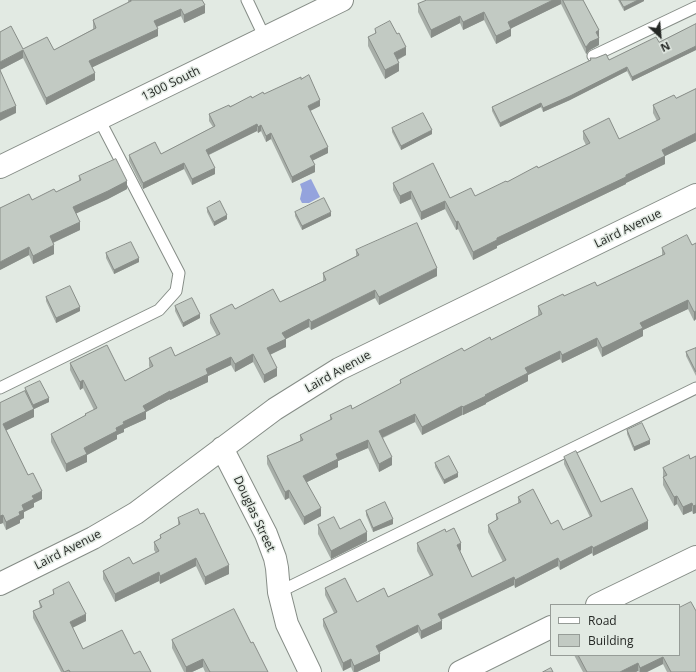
<!DOCTYPE html>
<style>
body{margin:0}
#map{position:relative;width:696px;height:672px;overflow:hidden;background:#e2eae3;font-family:"Open Sans",sans-serif}
canvas{display:block}
.legend{position:absolute;left:550px;top:604px;width:130px;height:52px;box-sizing:border-box;background:#e2eae3;border:1px solid #969c97;margin:0;padding:5px 7px;list-style:none;font-size:12px;color:#252825}
.legend li{display:flex;align-items:center;gap:8px;height:20px}
.legend b{width:20px;border:1px solid #969c97}
.north{position:absolute;left:640px;top:16px;width:40px;height:40px;-webkit-text-stroke:3px #e2eae3;paint-order:stroke;rotate:154deg;font-size:11px;font-weight:700;line-height:16px;text-align:center;color:#252825}
.north::after{content:'';display:block;margin:auto;width:14px;height:18px;background:#252825;clip-path:polygon(50% 0,100% 100%,50% 72%,0 100%)}
</style>
<div id="map">
<canvas width="696" height="672"></canvas>
<ul class="legend">
<li><b style="height:5px;background:#fff"></b>Road</li>
<li><b style="height:11px;background:#c2cac3"></b>Building</li>
</ul>
<div class="north">N</div>
</div>
<script>
const g = document.querySelector('canvas').getContext('2d');
g.lineJoin = 'round';
function paint(path, color) { g.fillStyle = color; g.fill(path, 'evenodd'); }
function stroke(path, color, width, dash) { g.strokeStyle = color; g.lineWidth = width; g.lineCap = dash ? 'butt' : 'round'; g.setLineDash(dash || []); g.stroke(path); }
function drawText(font, color, halo, rows, align = 'center') {
  g.font = font + ' "Open Sans",sans-serif'; g.lineWidth = 3; g.setLineDash([]); g.textBaseline = 'middle'; g.strokeStyle = halo; g.fillStyle = color; for (const [text, x, y, turn = 0] of rows) {
    g.save(); g.translate(x, y); g.rotate((+turn || 0) * Math.PI / 180); g.textAlign = isNaN(turn) ? turn : align; if (halo) g.strokeText(text, 0, 0); g.fillText(text, 0, 0); g.restore();
  }
}
paint(new Path2D(`
 M 311,179 L 320,197 L 309,203 L 302,203 L 300,199 L 302,190 L 300,184 Z`), '#94a3dd');
const service = new Path2D(`
 M 247,0 L 265,38
 M 593,56 L 696,7
 M 0,388 L 159,310 L 176,291 L 179,273 L 99,119
 M 279,592 L 696,388`);
const minor = new Path2D(`
 M 222,448 L 266,534 L 275,558 L 277,568 L 279,592 L 287,624 L 310,672
 M 0,584 L 93,538 L 136,513 L 275,409 L 339,369 L 696,195
 M 597,605 L 696,557
 M 460,672 L 551,627`);
const tertiary = new Path2D(`
 M 0,167 L 342,0`);
stroke(service, '#868d87', 13);
stroke(minor, '#868d87', 24);
stroke(tertiary, '#868d87', 24);
stroke(service, '#fff', 11);
stroke(minor, '#fff', 22);
stroke(tertiary, '#fff', 22);
paint(new Path2D(`
 M 128,0 L 202,0 L 205,13 L 184,23 L 181,16 L 157,27 L 158,36 L 92,67 L 95,80 L 46,105 L 23,58 L 0,70 L 23,49 L 54,50 L 93,29 L 93,20 L 128,3 Z
 M 427,0 L 583,0 L 599,30 L 599,45 L 590,50 L 586,54 L 561,4 L 511,28 L 511,36 L 496,44 L 484,20 L 463,30 L 460,23 L 431,38 L 418,12 L 418,4 Z
 M 618,0 L 644,0 L 644,1 L 624,11 Z
 M 696,24 L 696,50 L 632,81 L 627,71 L 570,100 L 543,112 L 541,107 L 500,127 L 492,111 L 492,107 L 590,61 L 590,58 L 609,60 L 659,42 Z
 M 375,29 L 397,34 L 406,55 L 398,60 L 399,71 L 385,79 L 368,46 L 368,37 L 375,34 Z
 M 696,89 L 696,141 L 665,156 L 665,164 L 626,183 L 626,184 L 497,246 L 497,248 L 473,260 L 458,229 L 456,230 L 445,209 L 421,220 L 411,199 L 400,204 L 393,190 L 393,183 L 450,198 L 475,196 L 538,168 L 586,145 L 583,139 L 583,131 L 619,139 L 657,121 L 653,113 L 653,105 L 676,98 Z
 M 264,94 L 320,106 L 310,111 L 328,153 L 313,160 L 315,172 L 292,183 L 271,139 L 266,142 L 261,131 L 258,133 L 257,131 L 209,155 L 215,174 L 192,185 L 184,169 L 143,189 L 129,161 L 129,155 L 161,154 L 213,127 L 209,121 L 209,114 L 252,98 Z
 M 392,128 L 432,134 L 401,150 L 392,132 Z
 M 79,176 L 127,189 L 108,199 L 76,213 L 80,230 L 53,243 L 54,254 L 33,264 L 29,255 L 0,270 L 32,200 L 56,192 L 79,181 Z
 M 207,208 L 227,219 L 214,226 L 207,212 Z
 M 295,212 L 331,216 L 302,230 L 295,216 Z
 M 696,243 L 696,319 L 694,321 L 688,309 L 643,330 L 643,336 L 602,357 L 597,346 L 562,363 L 560,359 L 528,375 L 528,381 L 486,403 L 486,404 L 463,415 L 462,415 L 422,435 L 415,422 L 383,438 L 392,465 L 379,472 L 368,448 L 338,461 L 338,467 L 307,482 L 321,516 L 304,525 L 289,498 L 285,500 L 267,464 L 267,456 L 300,441 L 300,435 L 330,420 L 330,415 L 352,409 L 400,384 L 400,380 L 464,351 L 491,340 L 539,316 L 538,315 L 538,306 L 564,296 L 597,286 L 662,255 L 662,248 L 692,245 Z
 M 356,250 L 437,276 L 379,305 L 375,298 L 311,330 L 309,327 L 286,339 L 286,347 L 270,355 L 277,376 L 264,383 L 253,362 L 235,372 L 231,365 L 208,376 L 208,382 L 170,400 L 170,399 L 146,412 L 146,419 L 124,429 L 124,432 L 117,435 L 117,439 L 87,455 L 87,462 L 66,472 L 51,442 L 51,434 L 85,416 L 85,414 L 94,410 L 83,388 L 80,390 L 70,370 L 70,363 L 125,381 L 150,368 L 149,366 L 149,358 L 175,356 L 217,336 L 210,323 L 210,315 L 235,309 L 280,302 L 323,281 L 323,273 L 356,256 Z
 M 106,253 L 139,262 L 114,274 L 106,258 Z
 M 46,297 L 80,311 L 56,323 L 46,301 Z
 M 175,306 L 200,318 L 183,327 L 175,311 Z
 M 696,348 L 696,376 L 686,356 L 686,352 Z
 M 25,388 L 49,402 L 34,409 L 34,417 L 6,430 L 28,475 L 42,499 L 34,503 L 34,507 L 24,512 L 24,518 L 20,520 L 20,523 L 6,530 L 3,523 L 0,524 L 0,403 L 25,391 Z
 M 627,430 L 650,444 L 634,451 L 627,434 Z
 M 696,456 L 696,513 L 693,514 L 692,511 L 683,515 L 677,504 L 674,506 L 663,485 L 663,468 L 690,459 Z
 M 564,457 L 601,502 L 648,529 L 593,556 L 592,553 L 560,570 L 558,566 L 515,588 L 514,585 L 441,620 L 442,629 L 421,639 L 418,632 L 379,652 L 380,661 L 357,672 L 353,672 L 351,667 L 343,671 L 323,626 L 323,619 L 334,613 L 325,595 L 325,588 L 357,602 L 388,597 L 430,576 L 417,551 L 417,543 L 446,532 L 461,550 L 460,551 L 472,577 L 503,562 L 488,532 L 488,525 L 496,521 L 496,514 L 518,504 L 518,497 L 551,524 L 563,530 L 590,517 L 564,464 Z
 M 435,463 L 458,477 L 444,484 L 435,467 Z
 M 366,511 L 393,524 L 373,532 L 366,515 Z
 M 178,518 L 229,574 L 205,585 L 196,566 L 160,584 L 159,581 L 115,602 L 103,579 L 103,571 L 133,564 L 156,553 L 154,550 L 154,542 L 160,539 L 160,535 L 178,526 Z
 M 318,525 L 340,529 L 367,541 L 331,559 L 318,534 Z
 M 53,590 L 86,621 L 72,628 L 83,649 L 134,654 L 151,672 L 61,672 L 33,618 L 33,611 L 40,608 L 39,601 L 53,594 Z
 M 172,640 L 251,643 L 268,672 L 205,672 L 203,667 L 192,672 L 184,672 L 172,648 Z
 M 574,655 L 679,655 L 696,672 L 667,672 L 663,664 L 647,672 L 639,672 L 638,671 L 636,672 L 583,672 Z`), '#a7aea8');
paint(new Path2D(`
 M 553,0 L 561,0 L 561,4 L 508,30 L 508,22 Z
 M 638,0 L 644,0 L 644,1 L 624,11 L 624,7 Z
 M 205,5 L 205,13 L 184,23 L 184,15 Z
 M 181,9 L 181,16 L 154,28 L 154,21 Z
 M 484,12 L 484,20 L 463,30 L 463,22 Z
 M 460,16 L 460,23 L 431,38 L 431,30 Z
 M 158,29 L 158,36 L 89,69 L 89,61 Z
 M 511,29 L 511,36 L 496,44 L 496,36 Z
 M 599,30 L 599,45 L 590,50 L 586,54 L 586,47 L 596,32 Z
 M 696,46 L 696,50 L 632,81 L 632,77 Z
 M 406,47 L 406,55 L 394,61 L 394,53 Z
 M 23,50 L 23,58 L 0,70 L 0,62 Z
 M 399,63 L 399,71 L 385,79 L 385,70 Z
 M 627,67 L 627,71 L 570,100 L 543,112 L 543,108 Z
 M 95,73 L 95,80 L 46,105 L 46,98 Z
 M 320,100 L 320,106 L 308,112 L 308,106 Z
 M 541,103 L 541,107 L 500,127 L 500,123 Z
 M 16,106 L 16,113 L 0,121 L 0,113 Z
 M 257,124 L 257,131 L 206,156 L 206,150 Z
 M 261,125 L 261,131 L 258,133 L 258,127 Z
 M 432,130 L 432,134 L 401,150 L 401,146 Z
 M 271,133 L 271,139 L 266,142 L 266,136 Z
 M 696,133 L 696,141 L 665,156 L 665,164 L 626,183 L 626,184 L 497,246 L 497,248 L 473,260 L 473,252 L 497,238 L 626,175 L 662,150 Z
 M 328,147 L 328,153 L 310,162 L 310,156 Z
 M 184,163 L 184,169 L 143,189 L 143,183 Z
 M 315,165 L 315,172 L 292,183 L 292,177 Z
 M 215,168 L 215,174 L 192,185 L 192,179 Z
 M 127,181 L 127,189 L 108,199 L 73,215 L 73,207 Z
 M 411,191 L 411,199 L 400,204 L 400,196 Z
 M 445,201 L 445,209 L 421,220 L 421,212 Z
 M 331,212 L 331,216 L 302,230 L 302,226 Z
 M 227,215 L 227,219 L 214,226 L 214,222 Z
 M 458,221 L 458,229 L 456,230 L 456,222 Z
 M 80,222 L 80,230 L 50,244 L 50,236 Z
 M 54,245 L 54,254 L 33,264 L 33,256 Z
 M 29,247 L 29,255 L 0,270 L 0,262 Z
 M 139,258 L 139,262 L 114,274 L 114,270 Z
 M 437,268 L 437,276 L 379,305 L 379,297 Z
 M 375,290 L 375,298 L 311,330 L 311,322 Z
 M 688,300 L 688,309 L 643,330 L 643,336 L 602,357 L 602,348 L 640,323 Z
 M 80,307 L 80,311 L 56,323 L 56,318 Z
 M 696,311 L 696,319 L 694,321 L 694,312 Z
 M 200,314 L 200,318 L 183,327 L 183,323 Z
 M 309,319 L 309,327 L 286,339 L 286,347 L 267,356 L 267,348 L 282,333 Z
 M 597,338 L 597,346 L 562,363 L 562,355 Z
 M 560,351 L 560,359 L 528,375 L 528,381 L 486,403 L 486,404 L 463,415 L 463,407 L 485,395 L 525,368 Z
 M 253,354 L 253,362 L 235,372 L 235,364 Z
 M 231,357 L 231,365 L 208,376 L 208,382 L 170,400 L 170,392 L 206,369 Z
 M 277,368 L 277,376 L 264,383 L 264,375 Z
 M 83,380 L 83,388 L 80,390 L 80,382 Z
 M 170,391 L 170,399 L 146,412 L 146,419 L 124,429 L 124,432 L 117,435 L 117,439 L 87,455 L 87,462 L 66,472 L 66,464 L 84,448 L 116,428 L 143,406 Z
 M 49,398 L 49,402 L 34,409 L 34,417 L 3,432 L 3,424 L 33,409 L 33,405 Z
 M 462,406 L 462,415 L 422,435 L 422,427 Z
 M 415,414 L 415,422 L 379,439 L 379,431 Z
 M 368,440 L 368,448 L 338,461 L 338,467 L 303,484 L 303,476 L 336,454 Z
 M 650,440 L 650,444 L 634,451 L 634,447 Z
 M 392,457 L 392,465 L 379,472 L 379,464 Z
 M 458,473 L 458,477 L 444,484 L 444,480 Z
 M 289,490 L 289,498 L 285,500 L 285,492 Z
 M 42,491 L 42,499 L 34,503 L 34,507 L 24,512 L 24,518 L 20,520 L 20,523 L 6,530 L 6,522 L 19,512 L 22,505 L 32,496 Z
 M 677,496 L 677,504 L 674,506 L 674,497 Z
 M 692,503 L 692,511 L 683,515 L 683,507 Z
 M 696,505 L 696,513 L 693,514 L 693,506 Z
 M 321,508 L 321,516 L 304,525 L 304,517 Z
 M 3,515 L 3,523 L 0,524 L 0,516 Z
 M 393,519 L 393,524 L 373,532 L 373,528 Z
 M 648,521 L 648,529 L 593,556 L 593,548 Z
 M 367,532 L 367,541 L 331,559 L 331,551 Z
 M 461,543 L 461,550 L 457,553 L 457,545 Z
 M 592,546 L 592,553 L 560,570 L 560,562 Z
 M 196,558 L 196,566 L 160,584 L 160,576 Z
 M 558,558 L 558,566 L 515,588 L 515,580 Z
 M 229,565 L 229,574 L 205,585 L 205,577 Z
 M 159,572 L 159,581 L 115,602 L 115,594 Z
 M 514,577 L 514,585 L 438,621 L 438,614 Z
 M 86,614 L 86,621 L 70,629 L 70,622 Z
 M 442,621 L 442,629 L 421,639 L 421,631 Z
 M 418,625 L 418,632 L 376,654 L 376,646 Z
 M 380,654 L 380,661 L 357,672 L 354,672 L 354,666 Z
 M 663,657 L 663,664 L 647,672 L 640,672 L 640,668 Z
 M 203,659 L 203,667 L 192,672 L 186,672 L 186,667 Z
 M 351,659 L 351,667 L 343,671 L 343,663 Z
 M 638,663 L 638,671 L 636,672 L 620,672 Z`), '#888d88');
const building = new Path2D(`
 M 130,0 L 202,0 L 205,5 L 184,15 L 181,9 L 154,21 L 158,29 L 89,61 L 95,73 L 46,98 L 23,50 L 0,62 L 0,32 L 11,26 L 23,49 L 47,37 L 54,50 L 96,28 L 93,20 L 131,1 Z
 M 427,0 L 553,0 L 508,22 L 511,29 L 496,36 L 484,12 L 463,22 L 460,16 L 431,30 L 418,4 Z
 M 563,0 L 583,0 L 599,30 L 596,32 L 599,38 L 590,42 L 586,47 Z
 M 620,0 L 638,0 L 624,7 Z
 M 390,21 L 397,34 L 399,33 L 406,47 L 394,53 L 399,63 L 385,70 L 368,37 L 376,33 L 375,29 Z
 M 696,24 L 696,46 L 632,77 L 627,67 L 570,96 L 543,108 L 541,103 L 500,123 L 492,107 L 591,60 L 590,58 L 596,58 L 606,54 L 609,60 L 656,37 L 659,42 Z
 M 0,70 L 16,106 L 0,113 Z
 M 309,75 L 320,100 L 308,106 L 328,147 L 310,156 L 315,165 L 292,177 L 271,133 L 266,136 L 261,125 L 258,127 L 257,124 L 206,150 L 215,168 L 192,179 L 184,163 L 143,183 L 129,155 L 155,142 L 161,154 L 215,126 L 209,114 L 229,105 L 230,107 L 251,96 L 252,98 L 263,92 L 264,94 L 301,77 L 301,79 Z
 M 696,89 L 696,133 L 662,150 L 665,156 L 626,175 L 626,177 L 497,238 L 497,240 L 473,252 L 458,221 L 456,222 L 445,201 L 421,212 L 411,191 L 400,196 L 393,183 L 433,163 L 450,198 L 471,188 L 475,196 L 506,181 L 507,182 L 537,166 L 538,168 L 590,143 L 583,131 L 609,118 L 619,139 L 660,119 L 653,105 L 674,95 L 676,98 Z
 M 423,113 L 432,130 L 401,146 L 392,128 Z
 M 116,159 L 127,181 L 108,191 L 73,207 L 80,222 L 50,236 L 54,245 L 33,256 L 29,247 L 0,262 L 0,208 L 29,194 L 32,200 L 54,189 L 56,192 L 81,180 L 79,176 Z
 M 324,198 L 331,212 L 302,226 L 295,212 Z
 M 220,201 L 227,215 L 214,222 L 207,208 Z
 M 417,223 L 437,268 L 379,297 L 375,290 L 311,322 L 309,319 L 282,333 L 286,339 L 267,348 L 277,368 L 264,375 L 253,354 L 235,364 L 231,357 L 206,369 L 208,374 L 170,392 L 170,391 L 143,406 L 146,411 L 123,422 L 124,424 L 116,428 L 117,431 L 84,448 L 87,454 L 66,464 L 51,434 L 86,415 L 85,414 L 97,408 L 83,380 L 80,382 L 70,363 L 107,345 L 125,381 L 153,366 L 149,358 L 171,347 L 175,356 L 220,334 L 210,315 L 232,304 L 235,309 L 273,289 L 280,302 L 326,280 L 323,273 L 359,255 L 356,250 Z
 M 687,235 L 692,245 L 696,243 L 696,311 L 694,312 L 688,300 L 640,323 L 643,328 L 602,348 L 597,338 L 562,355 L 560,351 L 525,368 L 528,373 L 485,395 L 486,396 L 463,407 L 462,406 L 422,427 L 415,414 L 379,431 L 392,457 L 379,464 L 368,440 L 336,454 L 338,459 L 303,476 L 321,508 L 304,517 L 289,490 L 285,492 L 267,456 L 303,440 L 300,435 L 332,419 L 330,415 L 351,405 L 352,409 L 401,383 L 400,380 L 462,348 L 464,351 L 490,337 L 491,340 L 542,314 L 538,306 L 563,294 L 564,296 L 595,282 L 597,286 L 665,254 L 662,248 Z
 M 131,242 L 139,258 L 114,270 L 106,253 Z
 M 70,286 L 80,307 L 56,318 L 46,297 Z
 M 192,298 L 200,314 L 183,323 L 175,306 Z
 M 696,348 L 696,372 L 686,352 Z
 M 40,381 L 49,398 L 33,405 L 25,388 Z
 M 25,391 L 34,409 L 3,424 L 28,475 L 33,473 L 42,491 L 32,496 L 34,499 L 22,505 L 24,510 L 19,512 L 20,515 L 6,522 L 3,515 L 0,516 L 0,403 Z
 M 642,423 L 650,440 L 634,447 L 627,430 Z
 M 576,451 L 601,502 L 632,488 L 648,521 L 593,548 L 592,546 L 560,562 L 558,558 L 515,580 L 514,577 L 438,614 L 442,621 L 421,631 L 418,625 L 376,646 L 380,654 L 354,666 L 351,659 L 343,663 L 323,619 L 337,612 L 325,588 L 345,578 L 357,602 L 384,588 L 388,597 L 433,575 L 417,543 L 445,529 L 446,532 L 454,528 L 461,543 L 457,545 L 472,577 L 506,560 L 488,525 L 498,519 L 496,514 L 521,502 L 518,497 L 533,489 L 551,524 L 558,520 L 563,530 L 592,516 L 564,457 Z
 M 689,455 L 690,459 L 696,456 L 696,505 L 693,506 L 692,503 L 683,507 L 677,496 L 674,497 L 663,477 L 667,475 L 663,468 Z
 M 449,456 L 458,473 L 444,480 L 435,463 Z
 M 385,502 L 393,519 L 373,528 L 366,511 Z
 M 198,509 L 200,514 L 204,513 L 229,565 L 205,577 L 196,558 L 160,576 L 159,572 L 115,594 L 103,571 L 129,557 L 133,564 L 159,551 L 154,542 L 161,538 L 160,535 L 180,524 L 178,518 Z
 M 334,517 L 340,529 L 360,519 L 367,532 L 331,551 L 318,525 Z
 M 69,582 L 86,614 L 70,622 L 83,649 L 122,630 L 134,654 L 140,651 L 151,672 L 70,672 L 69,670 L 64,672 L 33,611 L 42,607 L 39,601 L 54,594 L 53,590 Z
 M 691,602 L 696,611 L 696,672 L 671,672 L 663,657 L 640,668 L 638,663 L 620,672 L 587,672 L 578,655 L 679,655 L 679,608 Z
 M 234,609 L 251,643 L 253,642 L 268,672 L 210,672 L 203,659 L 186,667 L 172,640 Z
 M 551,668 L 553,672 L 543,672 Z`);
paint(building, '#c2cac3');
stroke(building, '#888d88', 1);
drawText('12px', '#252825', '#e2eae3', [
 ["1300 South",171,84,-26],
 ["Laird Avenue",628,229,-26],
 ["Laird Avenue",338,372,-29],
 ["Douglas Street",254,514,65],
 ["Laird Avenue",68,550,-27]
]);
</script>
